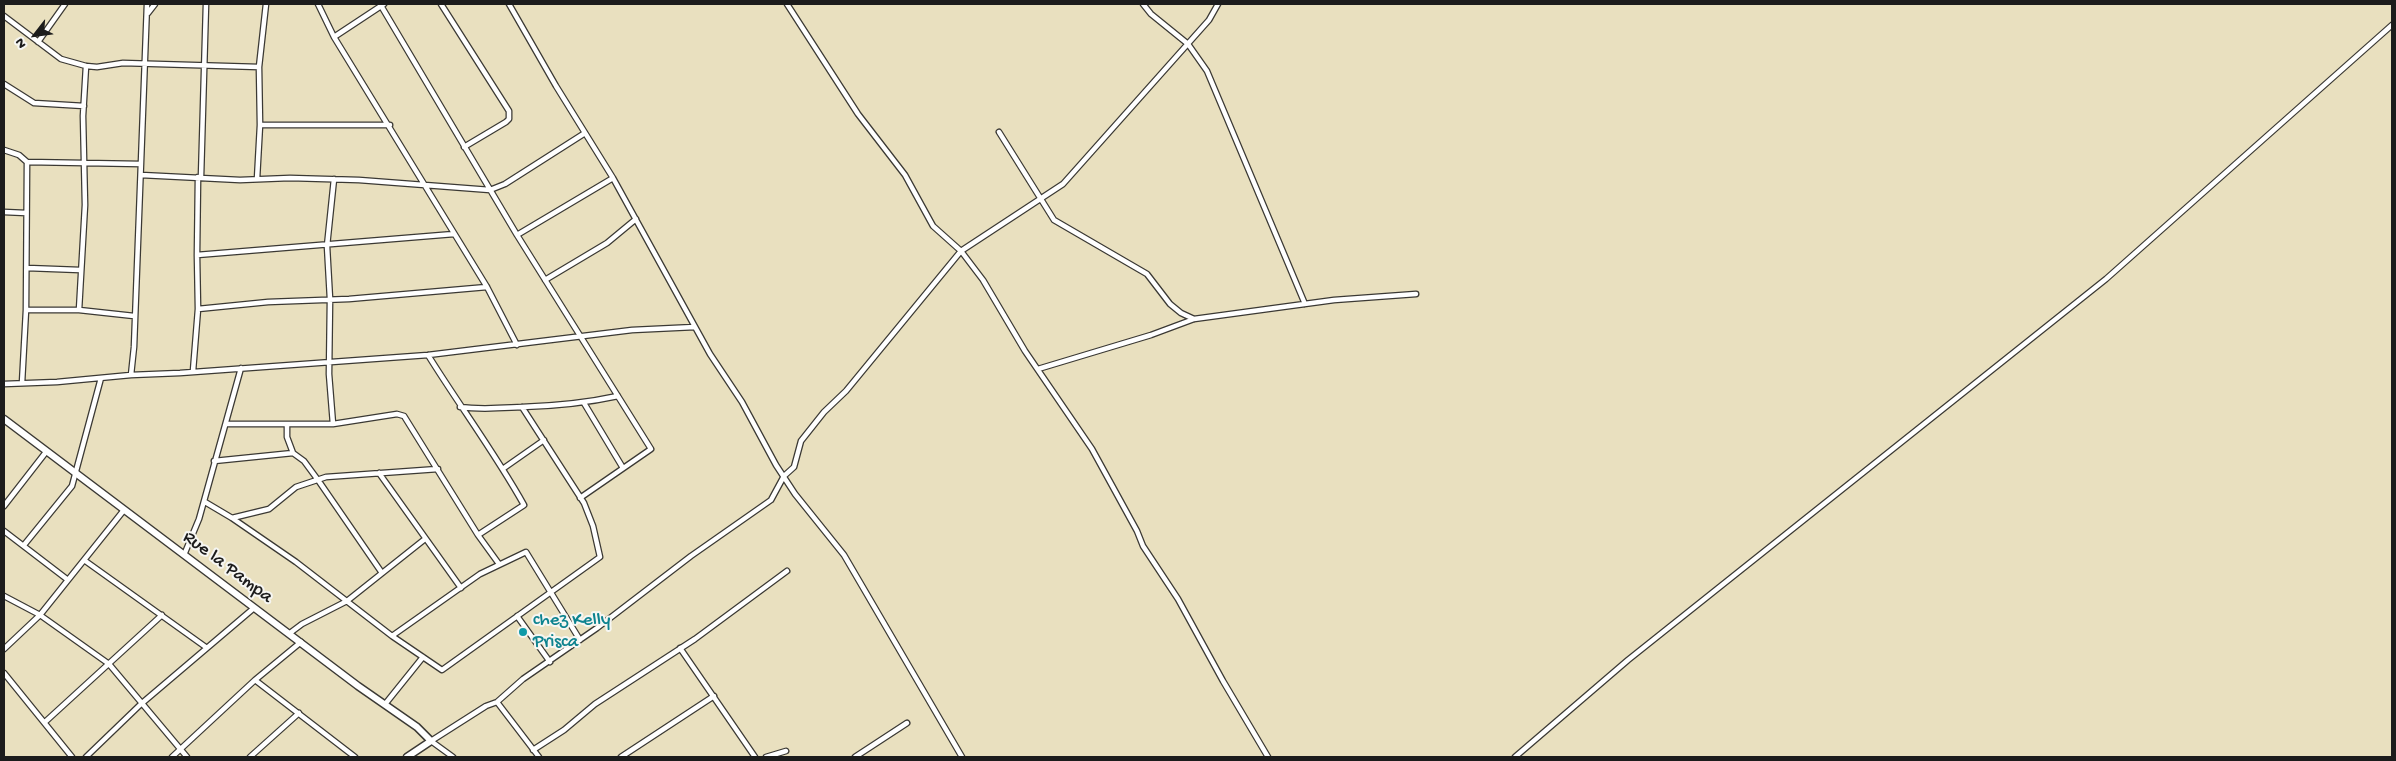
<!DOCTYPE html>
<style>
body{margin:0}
#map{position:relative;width:2396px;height:761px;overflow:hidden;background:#e9e0bf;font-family:"Gochi Hand",sans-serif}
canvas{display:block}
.frame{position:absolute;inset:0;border:5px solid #1c1c1c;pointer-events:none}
.north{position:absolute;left:10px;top:10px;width:50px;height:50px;-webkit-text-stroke:4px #f6f6f2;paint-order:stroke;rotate:240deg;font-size:14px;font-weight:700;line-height:20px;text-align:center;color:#1c1c1c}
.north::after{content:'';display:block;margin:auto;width:18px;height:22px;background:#1c1c1c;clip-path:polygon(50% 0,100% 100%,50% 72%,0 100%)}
</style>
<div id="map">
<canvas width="2396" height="761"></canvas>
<div class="frame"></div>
<div class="north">N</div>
</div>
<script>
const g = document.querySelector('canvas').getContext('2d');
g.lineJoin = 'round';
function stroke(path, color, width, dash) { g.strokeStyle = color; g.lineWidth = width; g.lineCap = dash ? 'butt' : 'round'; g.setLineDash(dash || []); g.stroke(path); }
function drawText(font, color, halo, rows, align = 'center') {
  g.font = font + ' "Gochi Hand",sans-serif'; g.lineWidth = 4; g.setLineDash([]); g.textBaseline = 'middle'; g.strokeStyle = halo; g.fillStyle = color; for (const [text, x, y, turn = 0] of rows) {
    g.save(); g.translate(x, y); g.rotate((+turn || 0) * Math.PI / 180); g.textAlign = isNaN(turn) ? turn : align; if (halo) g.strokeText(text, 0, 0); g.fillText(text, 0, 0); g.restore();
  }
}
const street = new Path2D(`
 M 318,4 L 334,37 L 487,287 L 517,345
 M 380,4 L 517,235 L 651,449 L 580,498
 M 441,4 L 509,111 L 509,119 L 506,122 L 464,147
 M 509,4 L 556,86 L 613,178 L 710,354 L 742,402 L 776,465 L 795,494 L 844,555 L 962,757
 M 787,4 L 858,114 L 905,175 L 933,226 L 961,251 L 983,280 L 1025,351 L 1092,449 L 1137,531 L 1143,546 L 1178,599 L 1223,681 L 1268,757
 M 1143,4 L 1151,14 L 1188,44 L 1207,71 L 1305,304
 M 148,13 L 155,4
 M 4,16 L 61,59 L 86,66 L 97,67 L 123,63 L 259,67
 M 334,37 L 384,4
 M 38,42 L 65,4
 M 4,84 L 34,103 L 84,106
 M 260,125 L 390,125
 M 999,132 L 1054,220 L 1147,274 L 1170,304 L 1181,313 L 1194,319
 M 4,150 L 19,155 L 27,162 L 141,164
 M 141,175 L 240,180 L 290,178 L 359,180 L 490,190 L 505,184 L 585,133
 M 198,177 L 197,255 L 454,234
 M 201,177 L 206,4
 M 257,179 L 260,125 L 259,67 L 266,4
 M 334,179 L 327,246 L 330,299 L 329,374 L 333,424 L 397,414 L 404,416 L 478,535 L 499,564
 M 4,212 L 26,213
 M 517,235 L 613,178
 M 27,268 L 80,270
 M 545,280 L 607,243 L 636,219
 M 198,309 L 268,302 L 349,299 L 487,287
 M 26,310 L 27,162
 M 79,310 L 85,205 L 83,116 L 86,66
 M 428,355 C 459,405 495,453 524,505 L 478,535
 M 1038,369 L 1151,335 L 1194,319 L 1334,300 L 1416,294
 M 193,371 L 198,309 L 197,255
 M 131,375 L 134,347 L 147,4
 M 22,383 L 26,310 L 79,310 L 134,316
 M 4,384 L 57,382 L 131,375 L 180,373 L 428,355 L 632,330 L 695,327
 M 584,403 L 623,468
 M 460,407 C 481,410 501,408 522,407 C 554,406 586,403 618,396
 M 226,424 L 287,424
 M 333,424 L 287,424 L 287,437 L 293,453 L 304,461 L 318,480 L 382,573
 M 214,461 L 293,453
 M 504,468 L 544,440
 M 379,473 L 461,588
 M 205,502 L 232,518 L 296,562 L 392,636 L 442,670 L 600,557 L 593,526 L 584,503 L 522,407
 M 4,506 L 46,452
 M 232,518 L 269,509 L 296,487 L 326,477 L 438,469
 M 4,531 L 68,580
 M 24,545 L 72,486 L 101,378
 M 184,555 L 199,519 L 241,368
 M 84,560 L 207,648
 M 4,596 L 40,615 L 109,664 L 187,757
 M 517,616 L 550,662
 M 290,633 L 302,624 L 347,601 L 425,539
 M 392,636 L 480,574 L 526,552 L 580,640
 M 680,648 L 755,757
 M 4,649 L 40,615 L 124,510
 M 4,673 L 72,757
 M 255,680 L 301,642
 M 497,702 L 539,757
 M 386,703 L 423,657
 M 45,722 L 162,615
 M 533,750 L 564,730 L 595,704 L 695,639 L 787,571
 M 86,757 L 141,704 L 254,608
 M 172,757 L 255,680 L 355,757
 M 250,757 L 299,713
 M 453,757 L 431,741 L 486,706 L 497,702 L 523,679 L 597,628 L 691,556 L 771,500 L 784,476 L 794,467 L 801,441 L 824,412 L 846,391 L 961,251 L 1063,184 L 1209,20 L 1218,4
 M 621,757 L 714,696
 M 766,757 L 786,751
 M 855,757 L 907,723
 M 1515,757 L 1628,660 L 2106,279 L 2392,25`);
const secondary = new Path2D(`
 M 4,419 L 358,686 L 417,727 L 431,741 L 407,757`);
stroke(street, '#3b3934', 7);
stroke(secondary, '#3b3934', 9);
stroke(street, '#fff', 4.5);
stroke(secondary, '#fff', 6);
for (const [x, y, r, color] of [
 [523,632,5,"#0f9aa8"]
]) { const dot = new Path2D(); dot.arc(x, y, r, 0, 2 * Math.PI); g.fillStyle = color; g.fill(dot); stroke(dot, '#f6f6f2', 2); }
drawText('19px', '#1c1c1c', '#f6f6f2', [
 ["Rue la Pampa",227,568,37]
]);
drawText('19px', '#0d838f', '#f6f6f2', [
 ["chez Kelly",533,621],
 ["Prisca",533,643]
], 'left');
</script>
